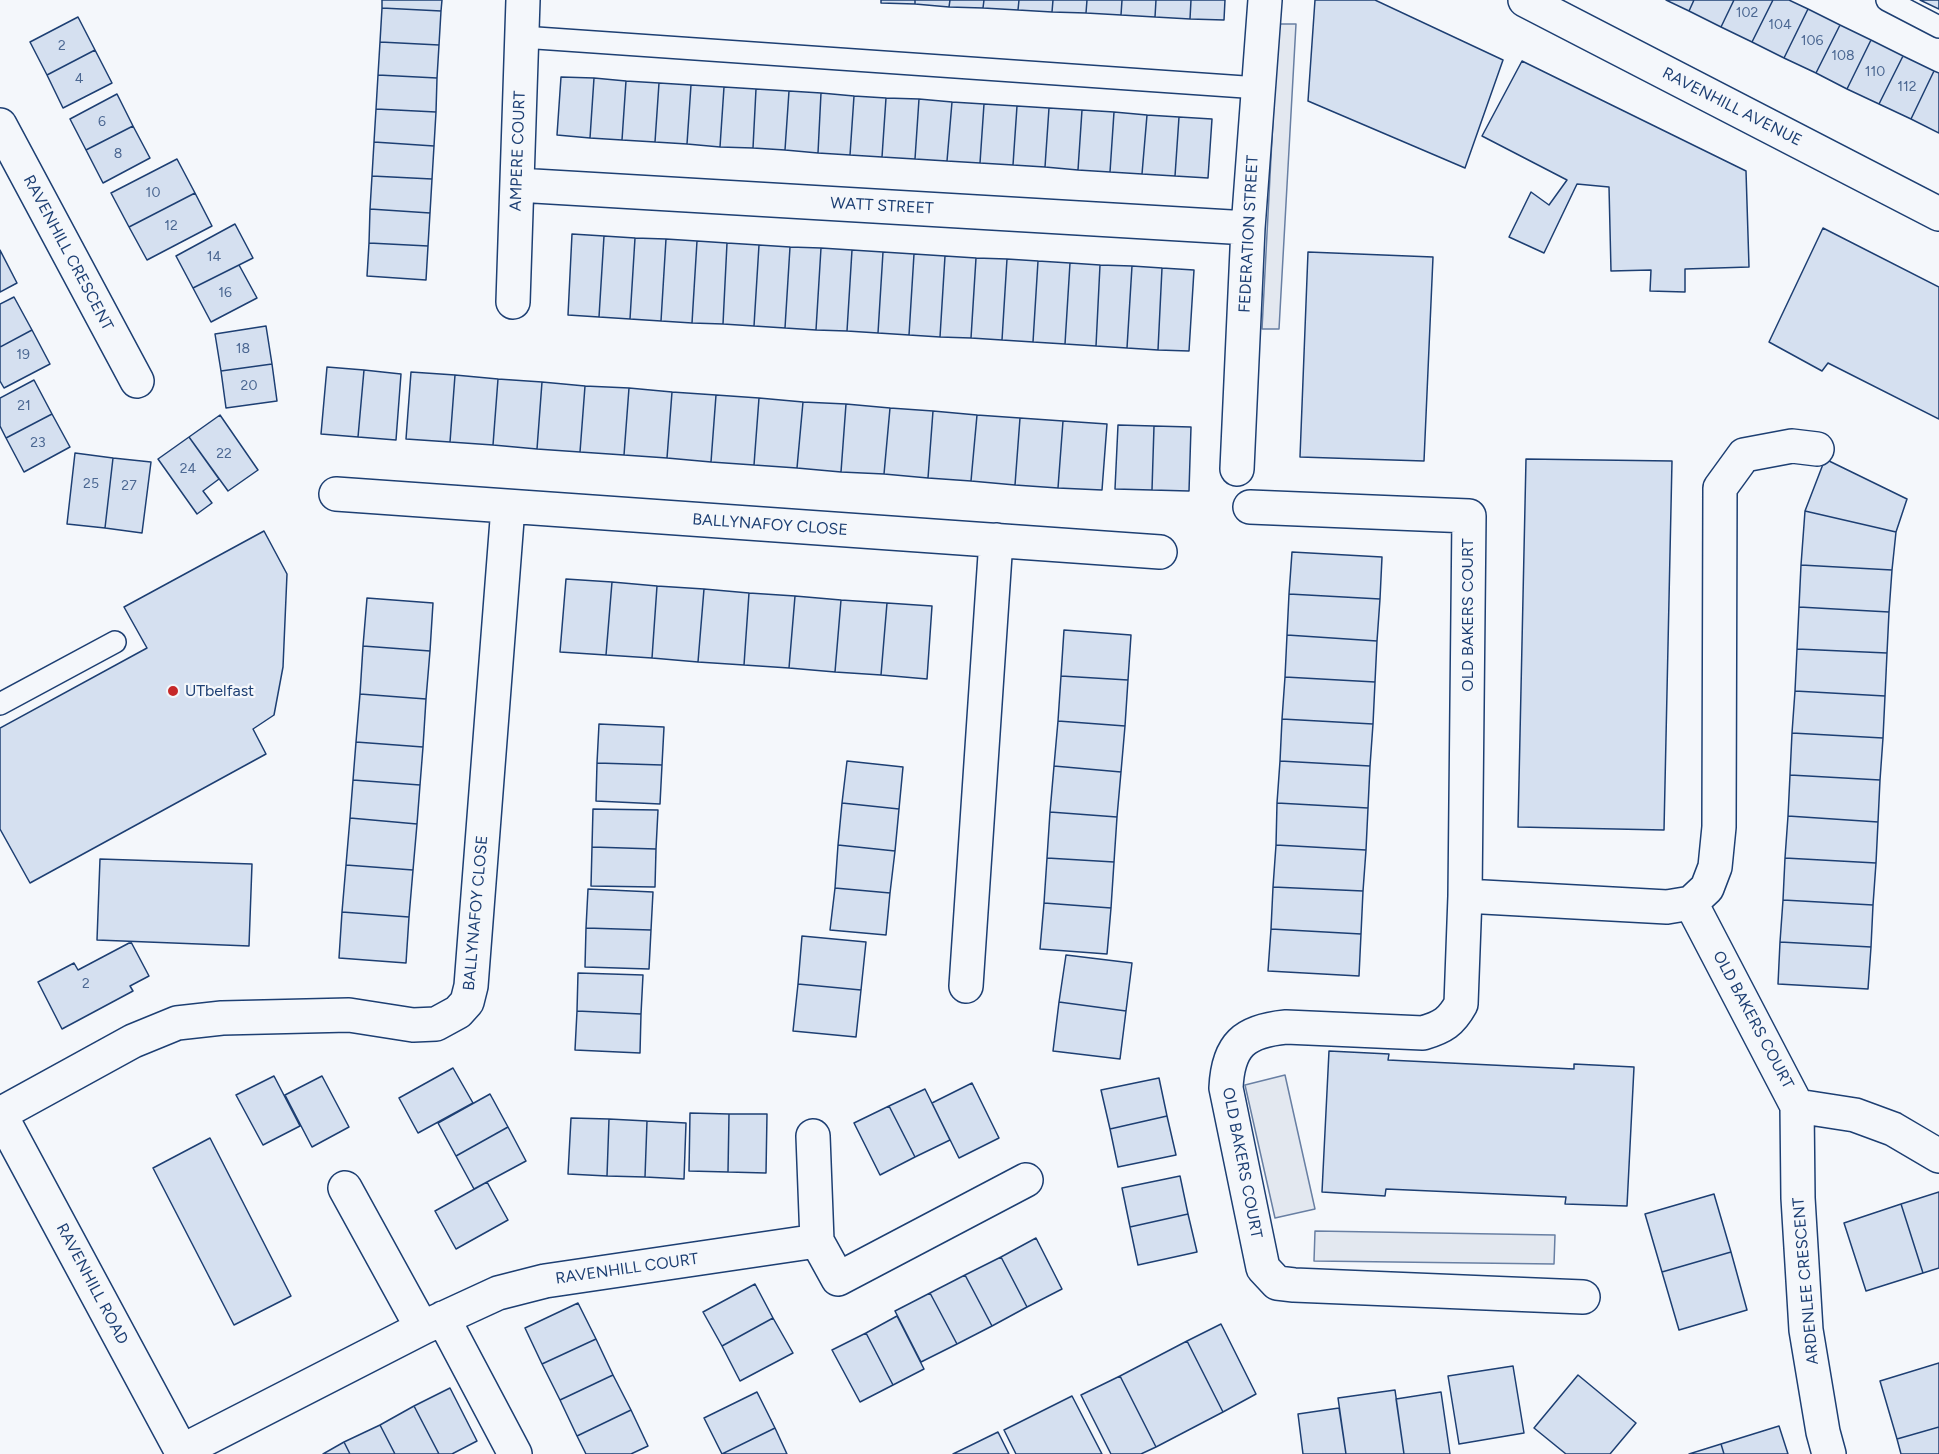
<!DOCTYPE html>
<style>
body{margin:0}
canvas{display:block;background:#f4f7fb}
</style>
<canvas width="1939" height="1454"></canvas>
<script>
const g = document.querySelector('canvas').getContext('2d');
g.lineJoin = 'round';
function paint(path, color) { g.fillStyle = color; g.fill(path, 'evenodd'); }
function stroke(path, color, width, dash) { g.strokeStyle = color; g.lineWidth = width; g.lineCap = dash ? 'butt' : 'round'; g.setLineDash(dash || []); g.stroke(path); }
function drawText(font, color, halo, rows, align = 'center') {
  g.font = font + ' Figtree,sans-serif'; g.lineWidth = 4.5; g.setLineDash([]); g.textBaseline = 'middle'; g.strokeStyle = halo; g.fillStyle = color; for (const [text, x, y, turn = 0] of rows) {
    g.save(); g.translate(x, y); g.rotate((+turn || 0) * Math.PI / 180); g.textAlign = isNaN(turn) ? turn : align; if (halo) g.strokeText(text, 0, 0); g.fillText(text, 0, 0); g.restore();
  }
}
const parking = new Path2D(`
 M 1278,24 L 1296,24 L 1279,329 L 1262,329 Z
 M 1285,1075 L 1315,1209 L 1275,1218 L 1245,1085 Z
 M 1315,1231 L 1555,1235 L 1554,1264 L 1314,1261 Z`);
paint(parking, '#e3e8f0');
stroke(parking, '#687fa3', 1.5);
const building = new Path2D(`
 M 382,0 L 442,0 L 441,11 L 382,8 Z
 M 881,0 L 915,0 L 915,4 L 881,3 Z
 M 915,0 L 950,0 L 949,7 L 915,4 Z
 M 950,0 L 984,0 L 983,8 L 949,7 Z
 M 984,0 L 1019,0 L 1018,10 L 983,8 Z
 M 1019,0 L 1053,0 L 1052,12 L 1018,10 Z
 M 1053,0 L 1087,0 L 1086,13 L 1052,12 Z
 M 1087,0 L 1122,0 L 1121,15 L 1086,13 Z
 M 1122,0 L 1156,0 L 1155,17 L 1121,15 Z
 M 1156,0 L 1191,0 L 1190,19 L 1155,17 Z
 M 1191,0 L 1225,0 L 1224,20 L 1190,19 Z
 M 1315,0 L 1375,0 L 1503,60 L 1465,168 L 1308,101 Z
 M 1666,0 L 1694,0 L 1689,11 Z
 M 1694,0 L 1734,0 L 1721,27 L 1689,11 Z
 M 1734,0 L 1773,0 L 1752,42 L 1721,27 Z
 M 1773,0 L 1789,0 L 1808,9 L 1784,58 L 1752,42 Z
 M 1920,0 L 1939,0 L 1939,9 Z
 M 382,8 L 441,11 L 439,45 L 380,42 Z
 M 1808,9 L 1840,25 L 1816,73 L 1784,58 Z
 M 78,17 L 95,50 L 47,75 L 30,42 Z
 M 1840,25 L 1871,40 L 1847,89 L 1816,73 Z
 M 1871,40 L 1903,56 L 1879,104 L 1847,89 Z
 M 380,42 L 439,45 L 437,78 L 378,75 Z
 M 95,50 L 112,83 L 63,108 L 47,75 Z
 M 1903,56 L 1934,71 L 1911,119 L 1879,104 Z
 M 1522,61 L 1746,171 L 1749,267 L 1685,269 L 1685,292 L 1650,291 L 1651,270 L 1611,271 L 1609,187 L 1577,184 L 1544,253 L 1509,237 L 1531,192 L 1549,205 L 1567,180 L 1482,136 Z
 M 1934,71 L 1939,73 L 1939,133 L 1911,119 Z
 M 378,75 L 437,78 L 436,112 L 376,109 Z
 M 561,77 L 594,78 L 590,138 L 557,135 Z
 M 594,78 L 626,81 L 622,140 L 590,138 Z
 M 626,81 L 659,83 L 655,142 L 622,140 Z
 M 659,83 L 691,85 L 687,144 L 655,142 Z
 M 691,85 L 724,87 L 720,147 L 687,144 Z
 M 724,87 L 756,89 L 753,148 L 720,147 Z
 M 756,89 L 789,91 L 785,150 L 753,148 Z
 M 789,91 L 821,93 L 818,153 L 785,150 Z
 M 821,93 L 854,96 L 850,155 L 818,153 Z
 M 117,94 L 133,126 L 86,150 L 70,119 Z
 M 854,96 L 886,98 L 882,157 L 850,155 Z
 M 886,98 L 919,99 L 915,159 L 882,157 Z
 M 919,99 L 952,102 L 947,161 L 915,159 Z
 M 952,102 L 984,104 L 980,163 L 947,161 Z
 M 984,104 L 1017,106 L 1013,165 L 980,163 Z
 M 1017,106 L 1049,108 L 1045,167 L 1013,165 Z
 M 1049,108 L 1082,110 L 1078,170 L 1045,167 Z
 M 376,109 L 436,112 L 434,146 L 374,142 Z
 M 1082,110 L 1114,112 L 1110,172 L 1078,170 Z
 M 1114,112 L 1147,115 L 1142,174 L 1110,172 Z
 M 1147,115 L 1179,117 L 1175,176 L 1142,174 Z
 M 1179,117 L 1212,119 L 1208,178 L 1175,176 Z
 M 133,126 L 150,158 L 103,183 L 86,150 Z
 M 374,142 L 434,146 L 432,179 L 372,176 Z
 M 177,159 L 195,193 L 129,227 L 111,193 Z
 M 372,176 L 432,179 L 430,213 L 370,209 Z
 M 195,193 L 212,226 L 147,260 L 129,227 Z
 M 370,209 L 430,213 L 428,246 L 369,243 Z
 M 235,224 L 253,258 L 193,288 L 176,256 Z
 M 1823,228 L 1939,287 L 1939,419 L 1828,363 L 1822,371 L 1769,342 Z
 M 572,234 L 604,236 L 599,317 L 568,315 Z
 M 604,236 L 635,238 L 630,319 L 599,317 Z
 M 635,238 L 666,239 L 661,321 L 630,319 Z
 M 666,239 L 697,241 L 692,323 L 661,321 Z
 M 697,241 L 727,243 L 723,324 L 692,323 Z
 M 369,243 L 428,246 L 426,280 L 367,276 Z
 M 727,243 L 759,245 L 754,326 L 723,324 Z
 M 759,245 L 790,247 L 785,328 L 754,326 Z
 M 790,247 L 821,248 L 816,330 L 785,328 Z
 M 821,248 L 852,250 L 847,331 L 816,330 Z
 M 0,250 L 17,283 L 0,292 Z
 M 852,250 L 883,252 L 878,333 L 847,331 Z
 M 883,252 L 914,254 L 909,335 L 878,333 Z
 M 1308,252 L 1433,257 L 1424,461 L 1300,457 Z
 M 914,254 L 945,256 L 940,337 L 909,335 Z
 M 945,256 L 976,258 L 971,338 L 940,337 Z
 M 976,258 L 1007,259 L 1002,340 L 971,338 Z
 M 1007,259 L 1038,261 L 1033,342 L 1002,340 Z
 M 1038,261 L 1070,263 L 1065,344 L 1033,342 Z
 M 1070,263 L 1100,265 L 1096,346 L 1065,344 Z
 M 239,265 L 257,298 L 211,322 L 193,288 Z
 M 1100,265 L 1132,266 L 1127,348 L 1096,346 Z
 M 1132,266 L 1162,268 L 1158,350 L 1127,348 Z
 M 1162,268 L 1194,270 L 1189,351 L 1158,350 Z
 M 14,297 L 32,330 L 0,347 L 0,304 Z
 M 266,326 L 272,364 L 221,371 L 215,334 Z
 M 32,330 L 50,364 L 4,388 L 0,381 L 0,347 Z
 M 272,364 L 277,401 L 226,408 L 221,371 Z
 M 327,367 L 364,370 L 358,437 L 321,434 Z
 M 364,370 L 401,374 L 396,440 L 358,437 Z
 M 411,372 L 455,375 L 450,442 L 406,439 Z
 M 455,375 L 498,379 L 493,445 L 450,442 Z
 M 498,379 L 542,382 L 537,449 L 493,445 Z
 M 34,380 L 52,414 L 6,438 L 0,426 L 0,398 Z
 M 542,382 L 585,386 L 580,452 L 537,449 Z
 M 585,386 L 629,388 L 624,455 L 580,452 Z
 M 629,388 L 672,392 L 667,458 L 624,455 Z
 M 672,392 L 716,395 L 711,462 L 667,458 Z
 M 716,395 L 759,398 L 754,465 L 711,462 Z
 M 759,398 L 803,402 L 797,468 L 754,465 Z
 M 803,402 L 846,404 L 841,472 L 797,468 Z
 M 846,404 L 890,408 L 884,474 L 841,472 Z
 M 890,408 L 933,411 L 928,478 L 884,474 Z
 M 933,411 L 977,415 L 971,481 L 928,478 Z
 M 52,414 L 70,447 L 24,472 L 6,438 Z
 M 220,415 L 258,470 L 228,491 L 189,437 Z
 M 977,415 L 1020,418 L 1015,485 L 971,481 Z
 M 1020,418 L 1063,421 L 1058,488 L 1015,485 Z
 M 1063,421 L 1107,424 L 1102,490 L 1058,488 Z
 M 1118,425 L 1154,426 L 1152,490 L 1115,489 Z
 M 1154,426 L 1191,427 L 1189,491 L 1152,490 Z
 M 189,437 L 219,479 L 203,491 L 212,503 L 197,514 L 158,459 Z
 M 75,453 L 113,458 L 105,528 L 67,524 Z
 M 113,458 L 151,462 L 142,533 L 105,528 Z
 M 1526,459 L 1672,461 L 1664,830 L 1518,827 Z
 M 1825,459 L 1907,499 L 1896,532 L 1805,511 Z
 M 1805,511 L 1896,532 L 1892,570 L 1801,565 Z
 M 264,531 L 287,574 L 283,667 L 274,715 L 253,729 L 266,754 L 30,883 L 0,829 L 0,728 L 147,648 L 124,607 Z
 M 1292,552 L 1382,557 L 1380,599 L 1289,594 Z
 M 1801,565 L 1892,570 L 1889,612 L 1799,607 Z
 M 566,579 L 612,582 L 606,655 L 560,652 Z
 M 612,582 L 657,586 L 652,658 L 606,655 Z
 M 657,586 L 704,589 L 698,662 L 652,658 Z
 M 704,589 L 749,593 L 744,665 L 698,662 Z
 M 749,593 L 795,596 L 789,668 L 744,665 Z
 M 1289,594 L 1380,599 L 1377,641 L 1287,635 Z
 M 795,596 L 841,600 L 835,672 L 789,668 Z
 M 367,598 L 433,603 L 430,651 L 363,646 Z
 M 841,600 L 887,603 L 881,675 L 835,672 Z
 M 887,603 L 932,606 L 927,679 L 881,675 Z
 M 1799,607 L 1889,612 L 1887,653 L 1797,649 Z
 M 1064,630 L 1131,635 L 1128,680 L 1061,676 Z
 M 1287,635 L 1377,641 L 1375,682 L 1285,677 Z
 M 363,646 L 430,651 L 426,699 L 360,694 Z
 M 1797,649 L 1887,653 L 1885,696 L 1795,691 Z
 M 1061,676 L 1128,680 L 1125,726 L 1058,721 Z
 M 1285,677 L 1375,682 L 1373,724 L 1282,719 Z
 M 1795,691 L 1885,696 L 1883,738 L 1792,733 Z
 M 360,694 L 426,699 L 423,747 L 356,742 Z
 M 1282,719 L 1373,724 L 1370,766 L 1280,761 Z
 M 1058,721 L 1125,726 L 1121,772 L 1054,766 Z
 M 599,724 L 664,727 L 662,765 L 597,763 Z
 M 1792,733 L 1883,738 L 1880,780 L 1790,775 Z
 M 356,742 L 423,747 L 420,785 L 353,780 Z
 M 847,761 L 903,767 L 899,809 L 842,803 Z
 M 1280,761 L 1370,766 L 1368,808 L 1277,803 Z
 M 597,763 L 662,765 L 660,804 L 596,801 Z
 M 1054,766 L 1121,772 L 1117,817 L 1050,812 Z
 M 1790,775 L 1880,780 L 1878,822 L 1788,816 Z
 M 353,780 L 420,785 L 417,824 L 350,818 Z
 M 842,803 L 899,809 L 895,851 L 838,845 Z
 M 1277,803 L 1368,808 L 1366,850 L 1276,845 Z
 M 593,809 L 658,810 L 656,849 L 592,847 Z
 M 1050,812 L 1117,817 L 1114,862 L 1047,858 Z
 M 1788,816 L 1878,822 L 1876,863 L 1785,858 Z
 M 350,818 L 417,824 L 413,870 L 346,865 Z
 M 838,845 L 895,851 L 890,893 L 835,888 Z
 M 1276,845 L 1366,850 L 1363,891 L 1273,887 Z
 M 592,847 L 656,849 L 655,887 L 591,886 Z
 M 1047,858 L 1114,862 L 1111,908 L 1044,903 Z
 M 1785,858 L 1876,863 L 1873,905 L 1783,900 Z
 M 100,859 L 252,864 L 249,946 L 97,940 Z
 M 346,865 L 413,870 L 409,917 L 342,912 Z
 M 1273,887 L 1363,891 L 1361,934 L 1271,929 Z
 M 835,888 L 890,893 L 886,935 L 830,930 Z
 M 588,889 L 653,892 L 651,930 L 586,928 Z
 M 1783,900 L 1873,905 L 1871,947 L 1780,942 Z
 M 1044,903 L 1111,908 L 1107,954 L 1040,949 Z
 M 342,912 L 409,917 L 406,963 L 339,958 Z
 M 586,928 L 651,930 L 649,969 L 585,967 Z
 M 1271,929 L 1361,934 L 1359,976 L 1268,971 Z
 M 802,936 L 866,942 L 861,990 L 798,984 Z
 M 131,942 L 149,976 L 130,986 L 133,991 L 62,1029 L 38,982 L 74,963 L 78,970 Z
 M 1780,942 L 1871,947 L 1868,989 L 1778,984 Z
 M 1066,955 L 1132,963 L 1126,1011 L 1059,1002 Z
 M 578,973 L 643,975 L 641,1014 L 577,1011 Z
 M 798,984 L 861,990 L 856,1037 L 793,1031 Z
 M 1059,1002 L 1126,1011 L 1120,1059 L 1053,1051 Z
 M 577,1011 L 641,1014 L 640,1053 L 575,1050 Z
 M 1329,1051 L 1389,1054 L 1388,1060 L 1574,1069 L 1574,1064 L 1634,1067 L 1627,1206 L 1565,1204 L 1566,1197 L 1386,1189 L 1385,1196 L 1322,1192 Z
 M 453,1068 L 473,1103 L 418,1133 L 399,1098 Z
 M 274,1076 L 300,1126 L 263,1145 L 236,1095 Z
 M 322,1076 L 349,1127 L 312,1147 L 285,1095 Z
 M 1159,1078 L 1167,1116 L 1110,1129 L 1101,1090 Z
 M 972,1083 L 999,1138 L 959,1158 L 932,1103 Z
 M 925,1089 L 950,1140 L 915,1157 L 889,1106 Z
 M 490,1094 L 508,1127 L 456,1156 L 438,1123 Z
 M 889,1106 L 915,1157 L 880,1175 L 854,1123 Z
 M 690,1113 L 729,1114 L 728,1172 L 689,1171 Z
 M 729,1114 L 767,1114 L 766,1173 L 728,1172 Z
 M 1167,1116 L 1176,1155 L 1118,1167 L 1110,1129 Z
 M 571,1118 L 609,1119 L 607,1176 L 568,1174 Z
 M 609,1119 L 647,1121 L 645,1177 L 607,1176 Z
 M 647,1121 L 686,1123 L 684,1179 L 645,1177 Z
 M 508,1127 L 526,1161 L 474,1189 L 456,1156 Z
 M 210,1138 L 291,1296 L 234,1325 L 153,1168 Z
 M 1180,1176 L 1188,1214 L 1130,1227 L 1122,1188 Z
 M 487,1182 L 508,1220 L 456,1249 L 435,1211 Z
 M 1939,1192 L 1939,1268 L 1923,1273 L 1901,1204 Z
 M 1714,1194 L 1731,1252 L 1662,1272 L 1645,1214 Z
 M 1901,1204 L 1923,1273 L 1866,1291 L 1844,1223 Z
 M 1188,1214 L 1197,1252 L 1138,1265 L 1130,1227 Z
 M 1036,1238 L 1062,1289 L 1027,1307 L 1001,1257 Z
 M 1731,1252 L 1747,1310 L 1679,1330 L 1662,1272 Z
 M 1001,1257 L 1027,1307 L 992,1326 L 965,1275 Z
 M 965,1275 L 992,1326 L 957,1344 L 930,1293 Z
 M 755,1284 L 773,1318 L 722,1346 L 703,1312 Z
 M 930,1293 L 957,1344 L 921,1362 L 895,1311 Z
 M 578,1303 L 596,1339 L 542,1364 L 525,1328 Z
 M 897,1316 L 924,1369 L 893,1385 L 866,1333 Z
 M 773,1318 L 793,1353 L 740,1381 L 722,1346 Z
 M 1221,1324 L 1256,1394 L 1223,1412 L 1187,1341 Z
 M 866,1333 L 893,1385 L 860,1402 L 832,1350 Z
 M 596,1339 L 613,1375 L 560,1400 L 542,1364 Z
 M 1187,1341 L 1223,1412 L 1156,1447 L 1120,1376 Z
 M 1939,1363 L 1939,1427 L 1897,1439 L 1880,1381 Z
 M 1513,1366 L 1524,1433 L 1459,1444 L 1448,1376 Z
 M 613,1375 L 631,1410 L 577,1436 L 560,1400 Z
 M 1578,1375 L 1636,1423 L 1610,1454 L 1566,1454 L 1534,1428 Z
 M 1120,1376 L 1156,1447 L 1141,1454 L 1111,1454 L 1081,1395 Z
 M 450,1388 L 477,1441 L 452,1454 L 439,1454 L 414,1406 Z
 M 1395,1390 L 1404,1454 L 1346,1454 L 1338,1398 Z
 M 757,1392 L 775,1428 L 722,1454 L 704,1418 Z
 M 1441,1392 L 1450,1454 L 1404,1454 L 1396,1399 Z
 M 1072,1396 L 1102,1454 L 1016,1454 L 1004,1430 Z
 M 414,1406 L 439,1454 L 395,1454 L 380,1425 Z
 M 1339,1408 L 1346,1454 L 1303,1454 L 1298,1414 Z
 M 631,1410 L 648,1446 L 631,1454 L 586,1454 L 577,1436 Z
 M 380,1425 L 395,1454 L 350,1454 L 344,1442 Z
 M 1779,1426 L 1788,1454 L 1724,1454 L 1721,1444 Z
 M 1939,1427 L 1939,1454 L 1901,1454 L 1897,1439 Z
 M 775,1428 L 787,1454 L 722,1454 Z
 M 998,1432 L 1009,1454 L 953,1454 Z
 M 344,1442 L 350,1454 L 323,1454 Z
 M 1721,1444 L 1724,1454 L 1689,1454 Z`);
paint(building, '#d5e0f0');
stroke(building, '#1d3f73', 1.5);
const service = new Path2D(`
 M 1887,0 L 1939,27
 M 522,37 L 1259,88
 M 0,704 L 115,642`);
const minor = new Path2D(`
 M 1525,0 L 1939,214
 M 0,125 L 137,381
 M 517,185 L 1248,228
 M 513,302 L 523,0
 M 1237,469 L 1248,228 L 1265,0
 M 336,494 L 1160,552
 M 1250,507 L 1469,516 L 1465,896 L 1461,1004 C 1451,1022 1443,1027 1423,1033 L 1286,1027 C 1244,1031 1228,1045 1226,1088 L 1263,1268 L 1277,1283 L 1294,1285 L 1583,1297
 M 1465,896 L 1667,907 L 1691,903 L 1707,888 L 1715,867 L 1719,827 L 1720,488 L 1744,455 L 1792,446 L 1817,449
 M 1691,903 L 1797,1106 L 1798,1198 L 1806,1330 L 1823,1432 L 1829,1454
 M 966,986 L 996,540
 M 1797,1106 L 1855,1115 L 1893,1129 L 1939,1156
 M 0,1114 L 133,1041 L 177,1023 L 222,1018 L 349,1015 L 413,1025 L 436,1024 L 458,1012 L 467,1002 L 471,986 L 508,507
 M 813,1136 L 817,1241
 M 345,1188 L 422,1328
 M 443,1318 L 515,1454
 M 182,1451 L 422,1328 L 498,1293 L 545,1281 L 817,1241 L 838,1279 L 1026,1180`);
const secondary = new Path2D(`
 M 0,1114 L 183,1454`);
stroke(service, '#1d3f73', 24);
stroke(minor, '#1d3f73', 36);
stroke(secondary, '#1d3f73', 36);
stroke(service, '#f4f7fb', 21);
stroke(minor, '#f4f7fb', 33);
stroke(secondary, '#f4f7fb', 33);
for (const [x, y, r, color] of [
 [173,691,6,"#c62828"]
]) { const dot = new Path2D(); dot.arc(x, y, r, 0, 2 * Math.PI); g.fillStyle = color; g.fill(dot); stroke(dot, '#f4f7fb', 2); }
drawText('14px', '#4b6792', null, [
 ["102",1747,13],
 ["104",1780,25],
 ["106",1812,41],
 ["2",62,46],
 ["108",1843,56],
 ["110",1875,72],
 ["4",79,79],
 ["112",1907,87],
 ["6",102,122],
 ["8",118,154],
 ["10",153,193],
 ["12",171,226],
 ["14",214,257],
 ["16",225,293],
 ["18",243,349],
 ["19",23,355],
 ["20",249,386],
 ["21",24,406],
 ["23",38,443],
 ["22",224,454],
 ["24",188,469],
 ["25",91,484],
 ["27",129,486],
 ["2",86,984]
]);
drawText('16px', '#1d3f73', '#f4f7fb', [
 ["RAVENHILL AVENUE",1732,107,27],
 ["AMPERE COURT",518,151,-88],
 ["WATT STREET",882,206,3],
 ["FEDERATION STREET",1249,234,-87],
 ["RAVENHILL CRESCENT",68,253,62],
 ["BALLYNAFOY CLOSE",770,525,4],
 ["OLD BAKERS COURT",1468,615,-90],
 ["BALLYNAFOY CLOSE",476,913,-85],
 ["OLD BAKERS COURT",1753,1020,62],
 ["OLD BAKERS COURT",1242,1163,79],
 ["RAVENHILL COURT",627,1269,-8],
 ["ARDENLEE CRESCENT",1806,1281,-95],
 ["RAVENHILL ROAD",92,1284,62]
]);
drawText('16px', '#1d3f73', '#f4f7fb', [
 ["UTbelfast",185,691]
], 'left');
</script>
